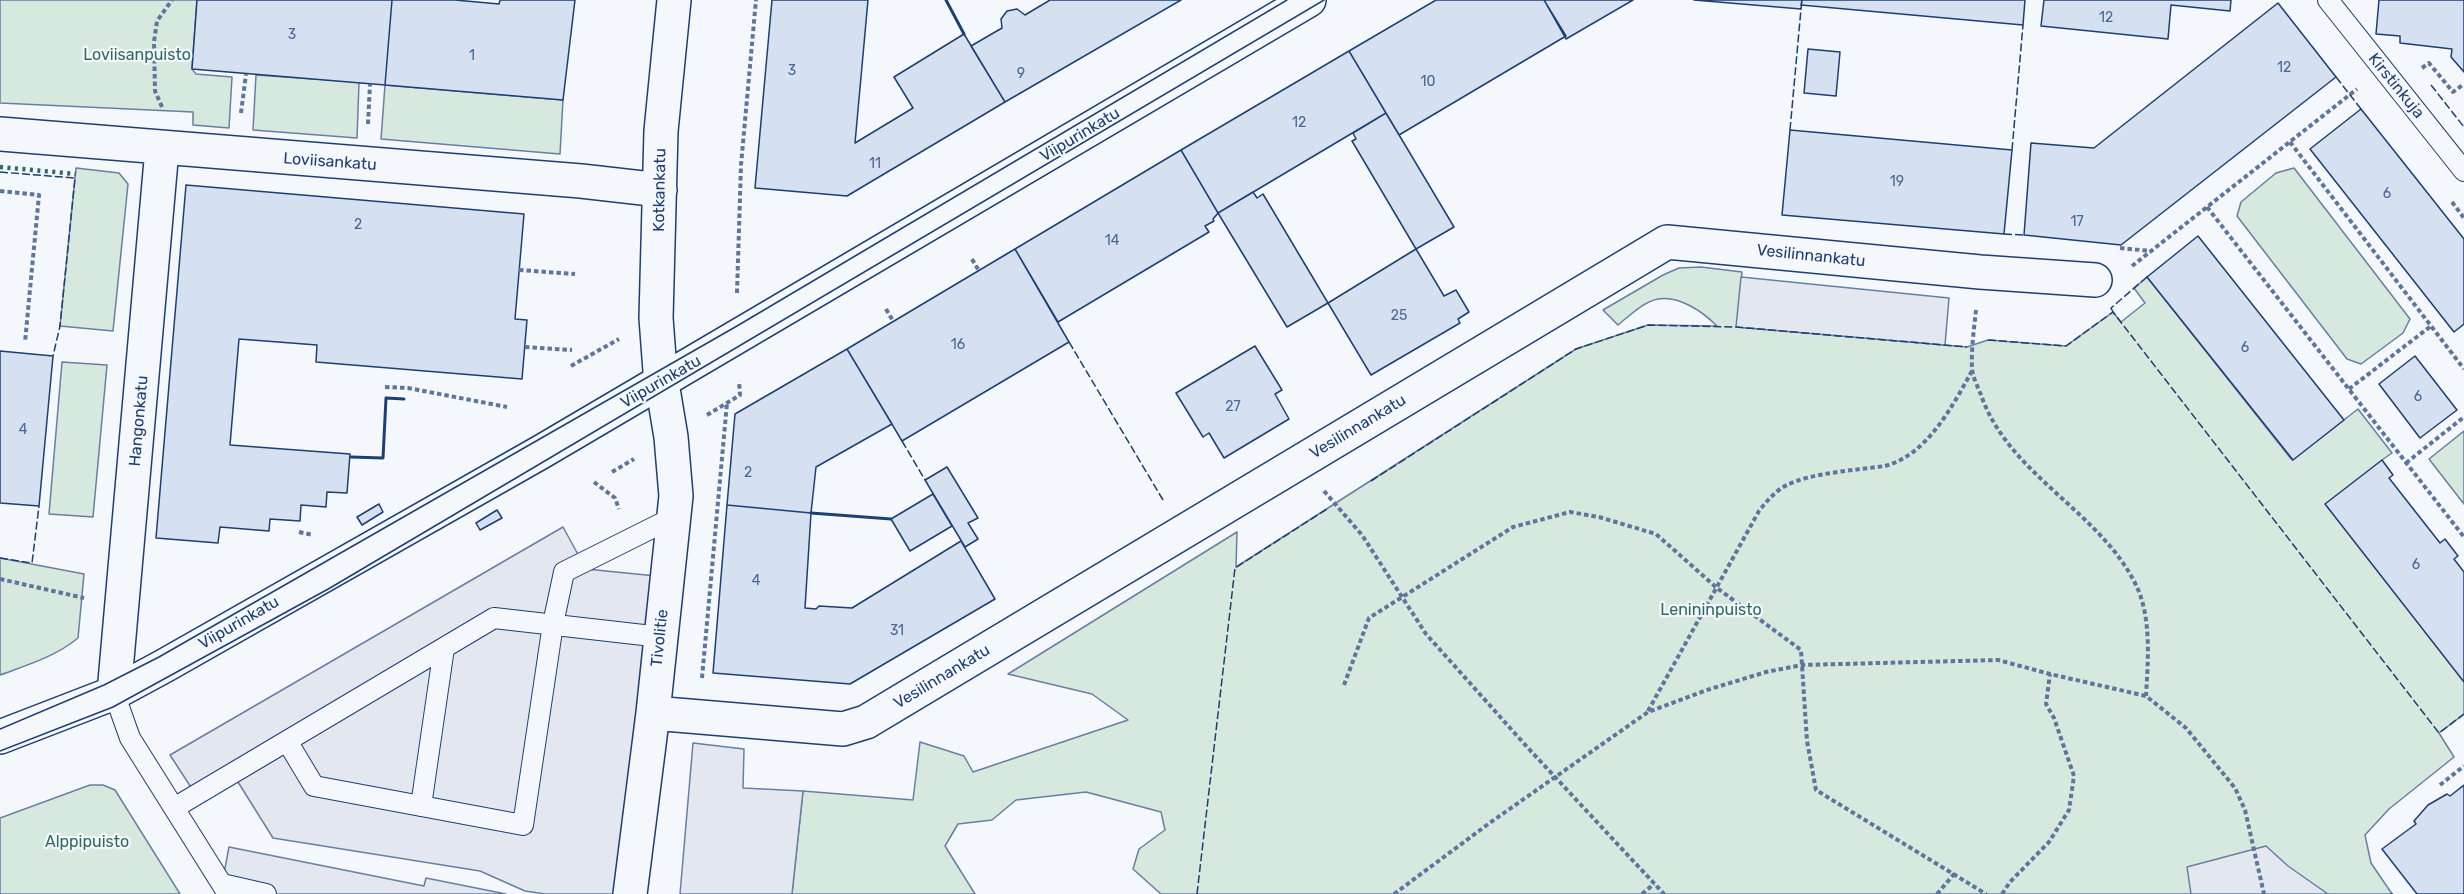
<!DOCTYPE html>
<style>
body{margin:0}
canvas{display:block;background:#f4f7fb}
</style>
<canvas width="2464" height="894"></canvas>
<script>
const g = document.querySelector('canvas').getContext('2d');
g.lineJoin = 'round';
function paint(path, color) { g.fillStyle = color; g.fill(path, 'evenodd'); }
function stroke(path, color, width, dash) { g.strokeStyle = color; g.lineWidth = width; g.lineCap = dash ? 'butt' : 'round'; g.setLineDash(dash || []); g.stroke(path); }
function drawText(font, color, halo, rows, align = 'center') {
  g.font = font + ' Rubik,sans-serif'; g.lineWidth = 4.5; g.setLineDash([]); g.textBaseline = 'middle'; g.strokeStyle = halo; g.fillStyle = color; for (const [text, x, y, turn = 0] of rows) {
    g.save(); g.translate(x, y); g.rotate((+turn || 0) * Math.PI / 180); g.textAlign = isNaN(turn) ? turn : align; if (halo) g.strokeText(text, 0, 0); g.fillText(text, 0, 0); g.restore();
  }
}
const green = new Path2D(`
 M 0,0 L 197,0 L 192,69 L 196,74 L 232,77 L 229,128 L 193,125 L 193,112 L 0,103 Z
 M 256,75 L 359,82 L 357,138 L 253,130 Z
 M 385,85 L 563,100 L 560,154 L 381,139 Z
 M 76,168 L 119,173 L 128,184 L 113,331 L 60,326 Z
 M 2294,168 L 2410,319 L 2403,333 L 2361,364 L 2347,359 L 2237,216 L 2241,202 L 2276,173 Z
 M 1701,267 L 1742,272 L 1737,327 L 1967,347 L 1988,340 L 2066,346 L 2113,312 L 2121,322 L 2145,303 L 2134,288 L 2147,277 L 2292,460 L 2358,409 L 2392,453 L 2382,460 L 2464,682 L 2464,714 L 2439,733 L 2454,757 L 2389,809 L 2365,835 L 2371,863 L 2392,894 L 1161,894 L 1133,869 L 1139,849 L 1165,830 L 1161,812 L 1086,792 L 1016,800 L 992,820 L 958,824 L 945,846 L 975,894 L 792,894 L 803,791 L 913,800 L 920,742 L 964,756 L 973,772 L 1128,720 L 1092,694 L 1008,674 L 1237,532 L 1236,567 L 1576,349 L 1648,325 L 1717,326 C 1703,312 1679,295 1658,299 C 1643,302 1629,316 1618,325 L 1603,310 L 1663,275 L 1679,268 Z
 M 62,362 L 107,365 L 93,517 L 49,514 Z
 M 2464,431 L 2464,504 L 2429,459 Z
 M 0,558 L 84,574 L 78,638 C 55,657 27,665 0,675 Z
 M 90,785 L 103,785 L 115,790 L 180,894 L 0,894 L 0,818 Z`);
paint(green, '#d7e8df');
stroke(green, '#687fa3', 1.5);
const parking = new Path2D(`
 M 1741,277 L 1949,298 L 1945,345 L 1736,327 Z
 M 563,527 L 586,569 L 666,577 L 630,894 L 545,894 L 525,891 L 480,871 L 273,838 L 233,774 L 196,795 L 170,755 Z
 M 693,743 L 744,749 L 743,788 L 803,791 L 792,894 L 680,894 Z
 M 2266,846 L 2288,866 L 2328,894 L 2191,894 L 2187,867 Z
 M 229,847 L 424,886 L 426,878 L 506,894 L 228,894 L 222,884 Z`);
paint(parking, '#e3e8f0');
stroke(parking, '#687fa3', 1.5);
const building = new Path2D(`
 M 197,0 L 392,0 L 385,85 L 192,69 Z
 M 392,0 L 455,0 L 499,4 L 500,0 L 575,0 L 563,100 L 385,85 Z
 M 772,0 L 868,0 L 855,143 L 913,108 L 894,77 L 964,34 L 1005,102 L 847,196 L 755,188 Z
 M 1050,0 L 1181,0 L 1005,102 L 971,46 L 1002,28 L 1001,19 L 1007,11 L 1017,9 L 1025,15 Z
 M 1436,0 L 1544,0 L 1566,36 L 1399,135 L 1349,51 Z
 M 1544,0 L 1633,0 L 1566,39 Z
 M 1694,0 L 1802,0 L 1801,9 Z
 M 1802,0 L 2025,0 L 2023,25 L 1801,5 Z
 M 2044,0 L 2231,0 L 2230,11 L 2171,5 L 2168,39 L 2041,26 Z
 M 2379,0 L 2464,0 L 2464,72 L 2451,57 L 2452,49 L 2400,43 L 2400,36 L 2376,34 Z
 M 2278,3 L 2336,77 L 2121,245 L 2024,235 L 2031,143 L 2094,148 Z
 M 1808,49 L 1840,52 L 1836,96 L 1804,93 Z
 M 1349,51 L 1386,113 L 1218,213 L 1181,150 Z
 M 2361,109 L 2464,239 L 2464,324 L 2454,332 L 2310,149 Z
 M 1386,113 L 1454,227 L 1416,249 L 1352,141 L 1356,139 L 1353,133 Z
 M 1790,130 L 2012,150 L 2004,234 L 1782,215 Z
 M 1181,150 L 1218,213 L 1213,219 L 1214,221 L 1205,226 L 1209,232 L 1058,322 L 1015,249 Z
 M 186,185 L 524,214 L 515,319 L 527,320 L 522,379 L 316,362 L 317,345 L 239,339 L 230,445 L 350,454 L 347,493 L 327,492 L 326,507 L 301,505 L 300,521 L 270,519 L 269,531 L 220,527 L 218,543 L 156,538 Z
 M 1253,192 L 1257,198 L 1263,194 L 1328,303 L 1287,327 L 1218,213 Z
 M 2198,236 L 2344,420 L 2293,460 L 2147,277 Z
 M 1015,249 L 1069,342 L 902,441 L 847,349 Z
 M 1416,249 L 1444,296 L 1456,290 L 1469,312 L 1458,319 L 1460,323 L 1371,375 L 1328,303 Z
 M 1255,346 L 1282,390 L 1275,394 L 1289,419 L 1224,458 L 1209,433 L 1203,437 L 1176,393 Z
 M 847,349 L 892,424 L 816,467 L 811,513 L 727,505 L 735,414 Z
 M 0,351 L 53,356 L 39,506 L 0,503 Z
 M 2415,356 L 2457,410 L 2420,438 L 2379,384 Z
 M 2382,460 L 2393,475 L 2389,478 L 2440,543 L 2445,539 L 2458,556 L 2454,559 L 2464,572 L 2464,682 L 2325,504 Z
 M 947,467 L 978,518 L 968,523 L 978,539 L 965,547 L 925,480 Z
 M 933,494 L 952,526 L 910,551 L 891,519 Z
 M 379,504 L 383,512 L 362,525 L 357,517 Z
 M 727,505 L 811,513 L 805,608 L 816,609 L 819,606 L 852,608 L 961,541 L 995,599 L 850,684 L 713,673 Z
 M 497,510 L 502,518 L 480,530 L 476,523 Z
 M 2464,785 L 2464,894 L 2417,894 L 2382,849 L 2416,824 L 2414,821 L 2428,805 L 2447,794 L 2450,796 Z`);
paint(building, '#d5e0f0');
stroke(building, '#1d3f73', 1.5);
const service = new Path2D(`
 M 2328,0 L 2464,171
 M 114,693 L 130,738 L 228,894
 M 287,741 L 314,786 L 523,825 L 553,624 L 564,572 L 674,517
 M 421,806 L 444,648
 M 174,808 L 494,618 L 661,637
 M 222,884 L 266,894`);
const minor = new Path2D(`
 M 0,134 L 581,181 L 660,190
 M 114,693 L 162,149
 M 653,713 L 843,729 L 866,722 L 1667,242 L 1980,272 L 2095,280
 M 630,894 L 653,713 L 676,496 L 671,437 L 660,371 L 656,318 L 661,131 L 674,0`);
const tertiary = new Path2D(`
 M 0,737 L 114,693 L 164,666 L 541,452 L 1309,0`);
stroke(service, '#1d3f73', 22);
stroke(minor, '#1d3f73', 36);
stroke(tertiary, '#1d3f73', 36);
stroke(new Path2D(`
 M 2422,68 L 2429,63 L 2453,92 L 2464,84
 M 162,107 L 155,91 L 154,42 L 157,21 L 172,0
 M 241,113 L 246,74
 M 368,124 L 370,84
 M 2290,142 L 2464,369
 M 0,191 L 39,195 L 25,342
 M 2452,202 L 2464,218
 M 2207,207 L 2464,537
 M 2120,248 L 2151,251
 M 972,259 L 979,271
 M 2132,266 L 2357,89
 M 519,270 L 575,274
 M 737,293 L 741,165 L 756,0
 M 886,309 L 893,321
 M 1976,310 C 1974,329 1971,350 1972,369 C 1973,378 1978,387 1981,395 C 2009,475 2098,510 2135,583 C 2152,616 2148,660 2146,696
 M 525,347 L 572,350
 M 571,366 L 619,339
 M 385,387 L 408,388 L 507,407
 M 2349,389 L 2431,326
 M 707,415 L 740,395 L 739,381
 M 2406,463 L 2464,417
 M 612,472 L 634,459
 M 594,482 L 615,498 L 619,509
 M 1324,491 L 1362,535 L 1426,634 L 1528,748 L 1664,894
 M 299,532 L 313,535
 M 0,579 L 84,598
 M 702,678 L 727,403
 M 1344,685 L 1369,618 L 1513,527 L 1570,512 L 1599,517 L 1656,534 L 1717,588 L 1801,650 L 1807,741 L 1816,790 L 1986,894
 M 1648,711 L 1759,511 C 1767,501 1775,491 1787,485 C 1810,473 1857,470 1885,466 C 1927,455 1952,407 1972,371
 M 2440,785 L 2464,766
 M 1394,894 L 1491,822 L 1648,712 L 1707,690 L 1766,672 L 1802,665 L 1998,660 L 2050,674 L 2146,696 L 2186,728 L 2235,788 L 2245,810 L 2264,894
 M 1642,894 L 1654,884
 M 1937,894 L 1955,873
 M 2002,894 L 2010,882 L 2049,842 L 2069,810 L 2074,776 L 2054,718 L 2046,704 L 2050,674`), '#5e769c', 4, [4.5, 3]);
stroke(service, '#f4f7fb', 20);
stroke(minor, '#f4f7fb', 33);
stroke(tertiary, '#f4f7fb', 33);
stroke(new Path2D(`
 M 0,729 L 104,685 L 159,657 L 737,326 L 1287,0
 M 0,751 L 113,707 L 330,588 L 1324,0`), '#1d3f73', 1.5);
stroke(new Path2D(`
 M 0,167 L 76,174`), '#2c6c60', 4.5, [3, 4.5]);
stroke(new Path2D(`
 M 2336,77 L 2361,109
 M 2431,85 L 2464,127
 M 1790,130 L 1801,9
 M 2012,150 L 2023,25
 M 0,172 L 75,178 L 60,326 L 53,356
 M 2004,234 L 2024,235
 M 2113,312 L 2111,308 L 2147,277
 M 1988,340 L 2066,346 L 2113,312 L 2439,733 L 2464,714
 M 1069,342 L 1163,500
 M 902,441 L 925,480
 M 1371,481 L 1576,349 L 1648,325 L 1736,327 L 1967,347
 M 0,558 L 32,563 L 39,506
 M 2392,893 L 2392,894
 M 1197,894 L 1235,568 L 1327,509`), '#1d3f73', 1.5, [8, 3]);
stroke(new Path2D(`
 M 946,0 L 964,34
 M 351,457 L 383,458 L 386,398 L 404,399
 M 811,513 L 891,519`), '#1d3f73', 3);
drawText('14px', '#4b6792', null, [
 ["12",2106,18],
 ["3",292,35],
 ["1",472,56],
 ["12",2284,68],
 ["3",792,71],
 ["9",1021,74],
 ["10",1428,82],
 ["12",1299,123],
 ["11",875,164],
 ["19",1897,182],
 ["6",2387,194],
 ["17",2077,222],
 ["2",358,225],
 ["14",1112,241],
 ["25",1399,316],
 ["16",958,345],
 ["6",2245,348],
 ["6",2418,397],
 ["27",1233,407],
 ["4",23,430],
 ["2",748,473],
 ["6",2416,565],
 ["4",756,581],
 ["31",897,631]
]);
drawText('16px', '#2c6c60', '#f4f7fb', [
 ["Loviisanpuisto",137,55],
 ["Lenininpuisto",1711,610],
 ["Alppipuisto",87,842]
]);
drawText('16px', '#1d3f73', '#f4f7fb', [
 ["Kirstinkuja",2396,86,51],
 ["Viipurinkatu",1080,135,-31],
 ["Loviisankatu",330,162,4],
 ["Kotkankatu",660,190,-89],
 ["Vesilinnankatu",1811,256,6],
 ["Viipurinkatu",661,382,-30],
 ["Hangonkatu",139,421,-85],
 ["Vesilinnankatu",1358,427,-31],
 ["Viipurinkatu",239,623,-30],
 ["Tivolitie",660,638,-84],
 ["Vesilinnankatu",942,677,-31]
]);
</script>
